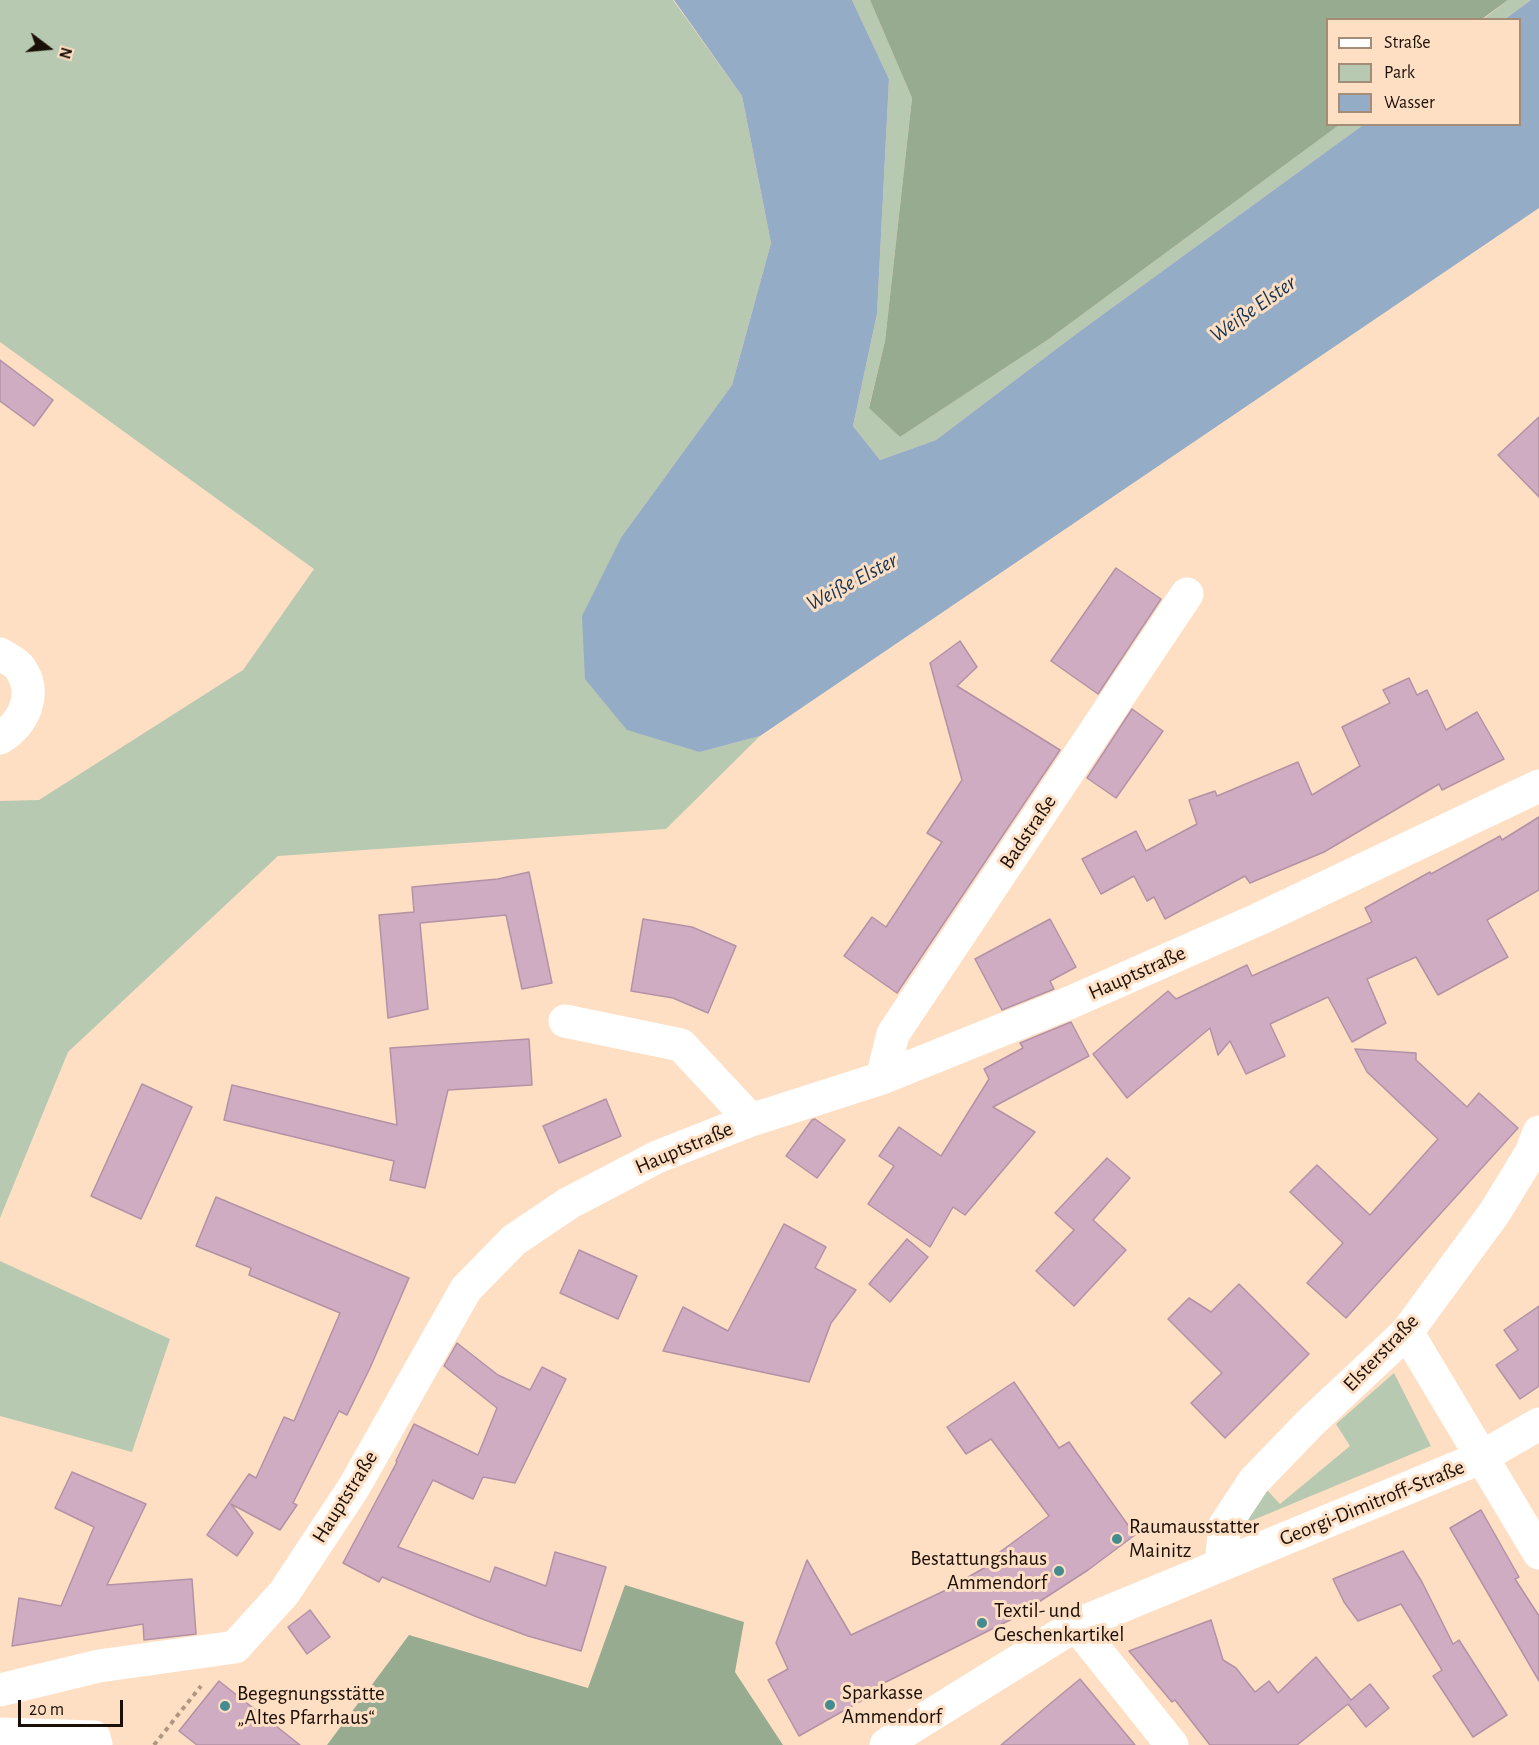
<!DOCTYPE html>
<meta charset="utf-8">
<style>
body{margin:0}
#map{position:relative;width:1539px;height:1745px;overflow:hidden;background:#fedfc4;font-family:"Alegreya Sans",sans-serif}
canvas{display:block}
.legend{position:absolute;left:1326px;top:18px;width:195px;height:108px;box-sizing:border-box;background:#fedfc4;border:2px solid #a38c78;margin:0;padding:8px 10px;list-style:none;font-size:18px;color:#1a1007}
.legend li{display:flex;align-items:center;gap:12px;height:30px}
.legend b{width:30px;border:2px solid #a38c78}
.north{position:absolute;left:18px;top:18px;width:60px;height:60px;-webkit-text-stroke:4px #fedfc4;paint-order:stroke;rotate:106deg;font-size:16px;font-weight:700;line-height:24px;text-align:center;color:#1a1007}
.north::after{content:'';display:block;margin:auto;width:21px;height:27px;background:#1a1007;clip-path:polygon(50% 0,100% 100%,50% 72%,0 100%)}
.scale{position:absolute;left:18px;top:1700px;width:105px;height:27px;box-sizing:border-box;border:3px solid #1a1007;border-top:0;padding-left:8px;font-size:18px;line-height:21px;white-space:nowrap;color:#1a1007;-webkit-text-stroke:4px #fedfc4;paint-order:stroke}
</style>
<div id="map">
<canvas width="1539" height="1745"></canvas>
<ul class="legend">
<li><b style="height:8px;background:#fff"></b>Straße</li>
<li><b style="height:16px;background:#b7c9b1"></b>Park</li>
<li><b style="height:16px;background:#94acc5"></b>Wasser</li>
</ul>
<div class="north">N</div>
<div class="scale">20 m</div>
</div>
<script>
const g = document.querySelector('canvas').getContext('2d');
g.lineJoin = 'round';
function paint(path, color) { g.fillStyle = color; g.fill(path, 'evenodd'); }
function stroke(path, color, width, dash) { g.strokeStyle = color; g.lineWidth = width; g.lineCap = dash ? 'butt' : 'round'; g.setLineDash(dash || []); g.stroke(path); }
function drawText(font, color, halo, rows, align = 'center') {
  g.font = font + ' "Alegreya Sans",sans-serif'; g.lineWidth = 6; g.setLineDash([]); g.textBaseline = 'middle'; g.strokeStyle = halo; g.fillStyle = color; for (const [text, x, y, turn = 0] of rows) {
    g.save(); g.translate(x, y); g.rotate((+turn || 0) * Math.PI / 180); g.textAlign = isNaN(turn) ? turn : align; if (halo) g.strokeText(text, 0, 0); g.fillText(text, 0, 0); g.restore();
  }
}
paint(new Path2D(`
 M 0,0 L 673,0 L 742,96 L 771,243 L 732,385 L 622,536 L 700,752 L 760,736 L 666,829 L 278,856 L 68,1052 L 0,1218 L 0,801 L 39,800 L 243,670 L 314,569 L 0,342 Z
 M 852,0 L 870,0 L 912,98 L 885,341 L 869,407 L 900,437 L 1049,339 L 1339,125 L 1363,125 L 1076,334 L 936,440 L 880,460 L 853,426 L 877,314 L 889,79 Z
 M 1508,0 L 1531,0 L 1505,19 L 1482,20 Z
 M 0,1261 L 170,1339 L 132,1452 L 0,1416 Z
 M 1394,1373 L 1431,1446 L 1246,1523 L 1242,1519 L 1267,1490 L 1280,1504 L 1350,1446 L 1336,1424 Z`), '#b7c9b1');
paint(new Path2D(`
 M 870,0 L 1508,0 L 1482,19 L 1328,20 L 1328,124 L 1339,125 L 1049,339 L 900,437 L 869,408 L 885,341 L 912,98 Z
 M 625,1585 L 744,1622 L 735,1672 L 783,1745 L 327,1745 L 409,1635 L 588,1688 Z`), '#97ab90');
paint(new Path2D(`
 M 674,0 L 852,0 L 889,79 L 877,314 L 853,426 L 880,460 L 936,440 L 1076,334 L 1363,125 L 1520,124 L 1520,20 L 1505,19 L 1531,0 L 1539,0 L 1539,208 L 760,736 L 700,752 L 627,730 L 585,679 L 582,616 L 622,536 L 732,385 L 771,243 L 742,96 Z`), '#94acc5');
const building = new Path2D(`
 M 0,360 L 53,400 L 34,426 L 0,401 Z
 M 1539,417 L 1539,497 L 1498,455 Z
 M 1116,568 L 1161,599 L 1098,694 L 1051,661 Z
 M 960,641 L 977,667 L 957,686 L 1060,750 L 897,993 L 844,956 L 872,917 L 886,927 L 942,842 L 927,833 L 962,780 L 930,663 Z
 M 1409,678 L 1417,695 L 1427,690 L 1446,730 L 1477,712 L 1504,759 L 1442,790 L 1439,784 L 1324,852 L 1250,883 L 1245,876 L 1165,919 L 1154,897 L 1147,901 L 1134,876 L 1101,894 L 1082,859 L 1136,831 L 1146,851 L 1197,824 L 1189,800 L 1215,791 L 1217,796 L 1298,762 L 1312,795 L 1360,766 L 1342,727 L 1390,703 L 1383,690 Z
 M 1132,709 L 1163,731 L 1116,798 L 1087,778 Z
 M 1539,817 L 1539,890 L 1487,920 L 1508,957 L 1438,995 L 1416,957 L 1367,979 L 1386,1023 L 1352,1042 L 1328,997 L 1270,1024 L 1285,1056 L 1246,1074 L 1230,1041 L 1218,1055 L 1210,1028 L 1127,1098 L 1093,1054 L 1168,991 L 1176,999 L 1247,965 L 1252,976 L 1372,922 L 1365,908 L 1430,872 L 1431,874 L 1500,836 L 1502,840 Z
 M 529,872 L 552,983 L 522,989 L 506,915 L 420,923 L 428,1009 L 388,1018 L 379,915 L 414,912 L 412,887 L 498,879 Z
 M 643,919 L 692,927 L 736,946 L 708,1013 L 673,998 L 631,991 Z
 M 1050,919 L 1076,967 L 1050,981 L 1054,989 L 1002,1010 L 975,959 Z
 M 1071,1022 L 1089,1056 L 993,1107 L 1035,1132 L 965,1215 L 953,1207 L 930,1247 L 868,1204 L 894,1166 L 879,1156 L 899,1127 L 941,1156 L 989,1079 L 984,1069 L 1023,1048 L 1020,1043 Z
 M 529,1039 L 532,1085 L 448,1090 L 425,1188 L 390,1180 L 394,1161 L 224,1120 L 232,1085 L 397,1125 L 390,1048 Z
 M 1355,1049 L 1416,1053 L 1416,1060 L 1467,1107 L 1479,1093 L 1518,1128 L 1346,1318 L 1307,1283 L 1343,1243 L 1290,1192 L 1317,1165 L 1370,1215 L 1438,1139 L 1367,1072 Z
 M 142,1084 L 192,1107 L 141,1219 L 91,1196 Z
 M 606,1099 L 621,1136 L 559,1163 L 543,1126 Z
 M 815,1119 L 845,1140 L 817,1178 L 786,1156 L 812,1120 Z
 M 1107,1158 L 1130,1178 L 1093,1220 L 1126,1250 L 1074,1306 L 1036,1271 L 1074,1230 L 1055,1213 Z
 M 216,1197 L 409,1278 L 370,1368 L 347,1415 L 339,1411 L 293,1503 L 297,1505 L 280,1530 L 231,1504 L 253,1533 L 237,1556 L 207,1535 L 249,1474 L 256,1478 L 284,1417 L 294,1421 L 340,1313 L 249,1275 L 251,1268 L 196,1246 Z
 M 784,1224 L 826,1247 L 815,1268 L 856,1290 L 831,1323 L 809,1382 L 663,1351 L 683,1307 L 728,1331 Z
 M 907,1239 L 928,1257 L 890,1302 L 869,1284 Z
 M 579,1250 L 637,1276 L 618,1319 L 560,1293 Z
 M 1239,1284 L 1309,1354 L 1225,1438 L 1191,1403 L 1222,1373 L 1168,1319 L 1189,1298 L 1211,1312 Z
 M 1539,1306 L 1539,1386 L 1520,1399 L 1496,1365 L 1518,1350 L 1504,1330 Z
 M 457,1343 L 498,1375 L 530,1390 L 542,1367 L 566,1379 L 515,1483 L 483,1477 L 473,1499 L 433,1480 L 398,1547 L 490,1582 L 495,1567 L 546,1586 L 555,1552 L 606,1567 L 581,1651 L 528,1636 L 477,1617 L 382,1577 L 379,1582 L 343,1563 L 397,1462 L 396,1461 L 414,1424 L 478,1455 L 497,1408 L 444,1366 Z
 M 1014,1382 L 1059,1448 L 1069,1442 L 1135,1535 L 1088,1570 L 1014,1618 L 880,1685 L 882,1689 L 799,1736 L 768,1680 L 788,1669 L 776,1643 L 807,1560 L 851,1635 L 944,1591 L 991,1564 L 989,1560 L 1049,1516 L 991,1439 L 966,1454 L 947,1427 Z
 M 72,1472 L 146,1504 L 107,1585 L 192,1579 L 196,1634 L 144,1640 L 143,1624 L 12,1646 L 19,1598 L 61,1606 L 94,1527 L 55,1508 Z
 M 1481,1510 L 1519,1577 L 1515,1579 L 1539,1616 L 1539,1681 L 1450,1528 Z
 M 1403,1551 L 1422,1582 L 1453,1644 L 1459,1640 L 1507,1715 L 1473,1737 L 1433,1676 L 1442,1670 L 1401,1604 L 1358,1621 L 1344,1602 L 1333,1579 Z
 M 310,1610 L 330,1637 L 307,1654 L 288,1627 Z
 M 1211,1620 L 1223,1660 L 1236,1668 L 1255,1692 L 1269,1681 L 1278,1693 L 1316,1657 L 1351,1700 L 1370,1684 L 1389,1708 L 1366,1727 L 1348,1704 L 1297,1745 L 1210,1745 L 1175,1700 L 1172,1702 L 1129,1651 Z
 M 1080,1679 L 1135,1745 L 1001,1745 L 1051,1703 Z
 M 219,1681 L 300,1745 L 197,1745 L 179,1731 Z`);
paint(building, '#cfacc1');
stroke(building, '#b492a6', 1.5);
stroke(new Path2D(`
 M 154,1745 L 201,1686`), '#af9782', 4, [4.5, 4.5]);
stroke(new Path2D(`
 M 0,654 C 6,658 16,662 20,668 C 38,694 24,723 0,738
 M 565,1021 L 681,1045 L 751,1120
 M 882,1078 L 893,1034 L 1187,594
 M 1407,1332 L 1539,1553
 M 1221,1565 L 1225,1525 L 1254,1481 L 1310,1423 L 1407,1332 L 1495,1212 L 1531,1153 L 1539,1132
 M 1076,1625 L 1172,1745
 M 0,1690 L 99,1666 L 235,1647 L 284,1593 L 354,1487 L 466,1289 L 514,1240 L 569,1203 L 657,1157 L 751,1120 L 882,1078 L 1069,1003 L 1259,919 L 1539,786
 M 0,1734 L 94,1737 L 96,1745
 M 886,1745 L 907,1730 L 1076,1625 L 1480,1458 L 1539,1424`), '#fff', 33);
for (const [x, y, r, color] of [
 [1117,1539,6,"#448c8f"],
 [1059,1571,6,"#448c8f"],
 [982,1623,6,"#448c8f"],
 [830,1705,6,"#448c8f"],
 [225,1706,6,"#448c8f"]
]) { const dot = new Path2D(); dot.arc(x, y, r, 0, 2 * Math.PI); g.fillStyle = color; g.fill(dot); stroke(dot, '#fedfc4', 2); }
drawText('21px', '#1a1007', '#fedfc4', [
 ["Badstraße",1028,832,-56],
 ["Hauptstraße",1137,973,-24],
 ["Hauptstraße",684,1148,-23],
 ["Elsterstraße",1381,1353,-46],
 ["Hauptstraße",345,1497,-58],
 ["Georgi-Dimitroff-Straße",1372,1503,-22]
]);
drawText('21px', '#1a1007', '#fedfc4', [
 ["Raumausstatter",1129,1527],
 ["Mainitz",1129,1551],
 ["Bestattungshaus",1047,1559,"right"],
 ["Ammendorf",1047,1583,"right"],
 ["Textil- und",994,1611],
 ["Geschenkartikel",994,1635],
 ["Sparkasse",842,1693],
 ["Ammendorf",842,1717],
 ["Begegnungsstätte",237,1694],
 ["„Altes Pfarrhaus“",237,1718]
], 'left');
drawText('italic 22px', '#0e3456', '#fedfc4', [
 ["Weiße Elster",1253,309,-35],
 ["Weiße Elster",852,582,-28]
]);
</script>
